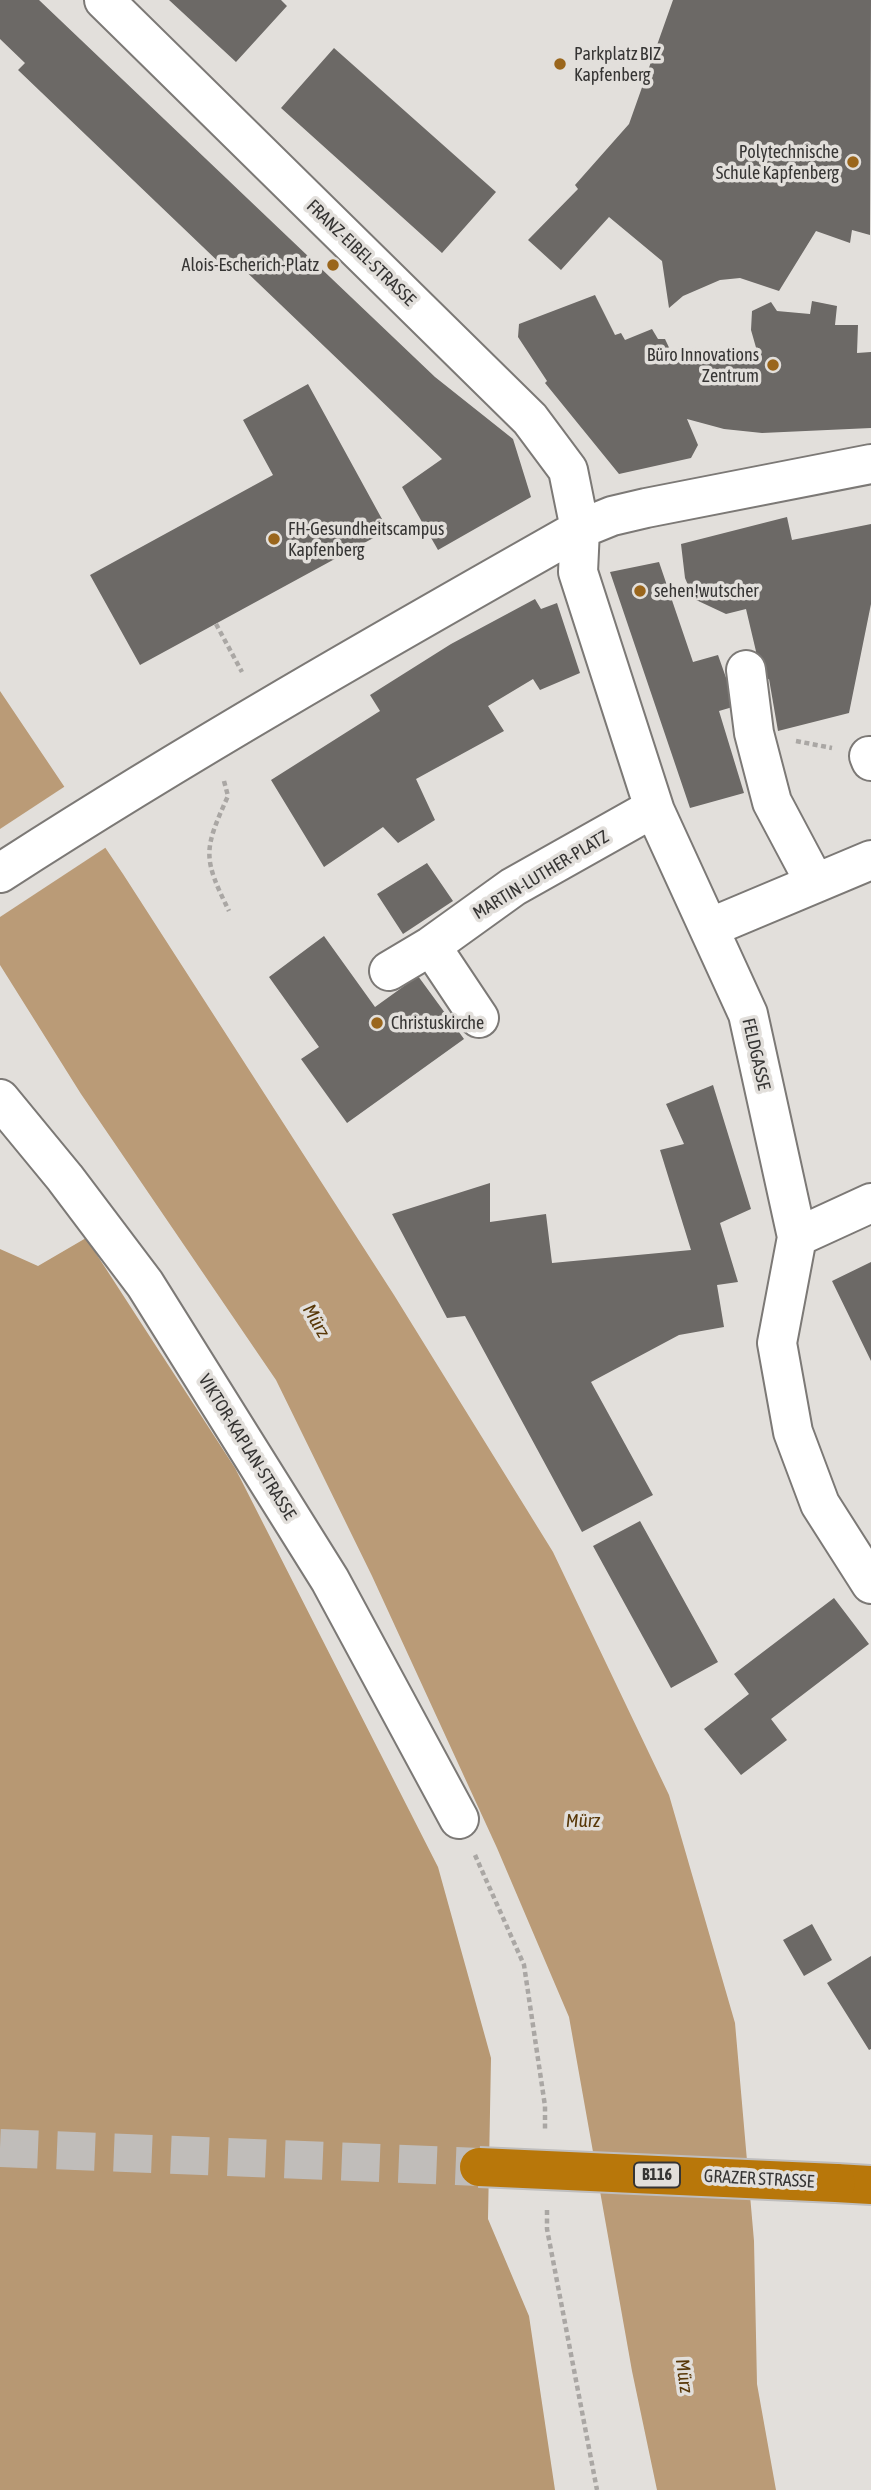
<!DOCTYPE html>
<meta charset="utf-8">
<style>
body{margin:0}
canvas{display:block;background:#e2dfdb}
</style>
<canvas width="871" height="2490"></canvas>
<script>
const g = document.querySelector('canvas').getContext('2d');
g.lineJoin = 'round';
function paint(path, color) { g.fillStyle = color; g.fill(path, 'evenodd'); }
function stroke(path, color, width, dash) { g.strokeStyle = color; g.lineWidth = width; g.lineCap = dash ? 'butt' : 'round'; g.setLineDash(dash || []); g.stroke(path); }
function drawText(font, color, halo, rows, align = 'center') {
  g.font = font + ' "Asap Condensed",sans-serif'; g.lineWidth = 7; g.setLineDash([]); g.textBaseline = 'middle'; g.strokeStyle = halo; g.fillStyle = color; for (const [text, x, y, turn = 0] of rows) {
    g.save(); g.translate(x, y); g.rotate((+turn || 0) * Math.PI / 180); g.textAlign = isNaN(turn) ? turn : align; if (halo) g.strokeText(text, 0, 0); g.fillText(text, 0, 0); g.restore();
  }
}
paint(new Path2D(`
 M 86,1238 L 235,1468 L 438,1867 L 491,2058 L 488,2219 L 529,2316 L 555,2490 L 0,2490 L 0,1249 L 38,1266 Z`), '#b79873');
paint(new Path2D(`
 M 0,691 L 123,874 L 394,1295 L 553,1552 L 669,1795 L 735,2023 L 754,2241 L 757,2384 L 776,2490 L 657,2490 L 632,2371 L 569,2017 L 497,1848 L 372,1576 L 276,1380 L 81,1094 L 0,965 Z`), '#ba9b77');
paint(new Path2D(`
 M 67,785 L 108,846 L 0,917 L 0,829 Z`), '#e2dfdb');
paint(new Path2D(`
 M 0,0 L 39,0 L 435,377 L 513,439 L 531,497 L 438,550 L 402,487 L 442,459 L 234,260 L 226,269 L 18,70 L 25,63 L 0,39 Z
 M 169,0 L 281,0 L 287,6 L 236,62 Z
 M 673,0 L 871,0 L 870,235 L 852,230 L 850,243 L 816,231 L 779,291 L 740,278 L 720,280 L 683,296 L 669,308 L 662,261 L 609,217 L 561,270 L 528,240 L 578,189 L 575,185 L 629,124 Z
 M 334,48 L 496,192 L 442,253 L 281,108 Z
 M 595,295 L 615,335 L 621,333 L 625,340 L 652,329 L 658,339 L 665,339 L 673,356 L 757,351 L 751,330 L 752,311 L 771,302 L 777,311 L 810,314 L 812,301 L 837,306 L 835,325 L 858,325 L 857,353 L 871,352 L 871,428 L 762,433 L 724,429 L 687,419 L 698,445 L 691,458 L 619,474 L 545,383 L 547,381 L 518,337 L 519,324 Z
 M 308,384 L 388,530 L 140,665 L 90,575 L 273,475 L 243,420 Z
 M 787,517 L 792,540 L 871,524 L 871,604 L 849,713 L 778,731 L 769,679 L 763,681 L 746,609 L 726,614 L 694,599 L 685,578 L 681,544 Z
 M 659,562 L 693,662 L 718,655 L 736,706 L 719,711 L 744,793 L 690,808 L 610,572 Z
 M 535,599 L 541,609 L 557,603 L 580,673 L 540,690 L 533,679 L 488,706 L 504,731 L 416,779 L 435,820 L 398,843 L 383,827 L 324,867 L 271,780 L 380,711 L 370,695 L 451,644 Z
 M 427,863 L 453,901 L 403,934 L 377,894 Z
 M 324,936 L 375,1007 L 418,976 L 464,1039 L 347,1123 L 301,1059 L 319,1047 L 269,977 Z
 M 713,1085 L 751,1209 L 720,1223 L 738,1282 L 717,1285 L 724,1327 L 679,1335 L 591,1382 L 653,1495 L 582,1532 L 465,1316 L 447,1318 L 392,1214 L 490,1183 L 490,1222 L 546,1214 L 552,1263 L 691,1250 L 660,1150 L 684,1144 L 666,1104 Z
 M 871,1262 L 871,1361 L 832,1281 Z
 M 640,1521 L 718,1662 L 671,1688 L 593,1546 Z
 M 834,1598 L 869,1644 L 771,1719 L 787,1740 L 741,1775 L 704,1729 L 749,1694 L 734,1674 Z
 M 812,1924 L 832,1960 L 804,1976 L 783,1940 Z
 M 871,1956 L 871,2049 L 869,2050 L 827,1983 Z`), '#6c6966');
stroke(new Path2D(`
 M 0,2148 L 479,2167`), '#c0bdba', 38, [38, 19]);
const minor = new Path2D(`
 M 104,0 L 530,419 L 568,470 L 580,529 L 578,572 L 655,811 L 748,1014 L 797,1237 L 777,1343 L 793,1432 L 820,1504 L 871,1584
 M 746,670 L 754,733 L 772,802 L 815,883
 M 869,756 L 871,761
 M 0,873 C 189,751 384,640 580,529 L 612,516 L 646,508 L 871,464
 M 709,928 L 871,860
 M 431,946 L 479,1018
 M 389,971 L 431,946 L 513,887 L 641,815 L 655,811
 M 0,1099 L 65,1178 L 145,1284 L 330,1580 L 459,1819
 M 797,1237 L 871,1203`);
const highway = new Path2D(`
 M 836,2183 L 871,2185`);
stroke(minor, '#7c7976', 42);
stroke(highway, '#bfbebe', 42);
stroke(new Path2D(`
 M 216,624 L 242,672
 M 796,741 L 832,748
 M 224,781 L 228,796 C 203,851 203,858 229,911
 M 475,1855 L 524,1965 L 545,2106 L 545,2132
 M 547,2210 L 547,2229 L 597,2490`), '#aaa7a4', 4.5, [5, 3.5]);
stroke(minor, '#fff', 38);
stroke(highway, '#b8770a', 38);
const highwayBridge = new Path2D(`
 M 479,2167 L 836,2183`);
stroke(highwayBridge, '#bfbebe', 42, []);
stroke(highwayBridge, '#b8770a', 38);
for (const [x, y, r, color] of [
 [560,64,7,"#9a661c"],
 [853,162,7,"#9a661c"],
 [333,265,7,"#9a661c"],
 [773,365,7,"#9a661c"],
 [274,539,7,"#9a661c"],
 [640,591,7,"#9a661c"],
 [377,1023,7,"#9a661c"]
]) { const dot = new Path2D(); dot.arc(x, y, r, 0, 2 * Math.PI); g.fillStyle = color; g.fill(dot); stroke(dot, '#e2dfdb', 2.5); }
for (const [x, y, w] of [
 [657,2175,46]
]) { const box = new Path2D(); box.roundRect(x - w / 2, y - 12.5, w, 25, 5); g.fillStyle = '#e2dfdb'; g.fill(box); stroke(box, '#363534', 2); }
drawText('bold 16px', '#363534', null, [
 ["B116",657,2175]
]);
drawText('18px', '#363534', '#e2dfdb', [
 ["Parkplatz BIZ",574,54],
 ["Kapfenberg",574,75],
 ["Polytechnische",839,152,"right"],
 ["Schule Kapfenberg",839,173,"right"],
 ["Alois-Escherich-Platz",319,265,"right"],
 ["Büro Innovations",759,355,"right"],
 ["Zentrum",759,376,"right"],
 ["FH-Gesundheitscampus",288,529],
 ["Kapfenberg",288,550],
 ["sehen!wutscher",654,591],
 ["Christuskirche",391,1023]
], 'left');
drawText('18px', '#363534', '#e2dfdb', [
 ["FRANZ-EIBEL-STRASSE",361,253,44],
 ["MARTIN-LUTHER-PLATZ",541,875,-31],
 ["FELDGASSE",756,1054,77],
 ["VIKTOR-KAPLAN-STRASSE",247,1447,58],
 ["GRAZER STRASSE",759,2179,3]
]);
drawText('italic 19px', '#573707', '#e2dfdb', [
 ["Mürz",316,1321,60],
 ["Mürz",583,1821],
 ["Mürz",684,2376,82]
]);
</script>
